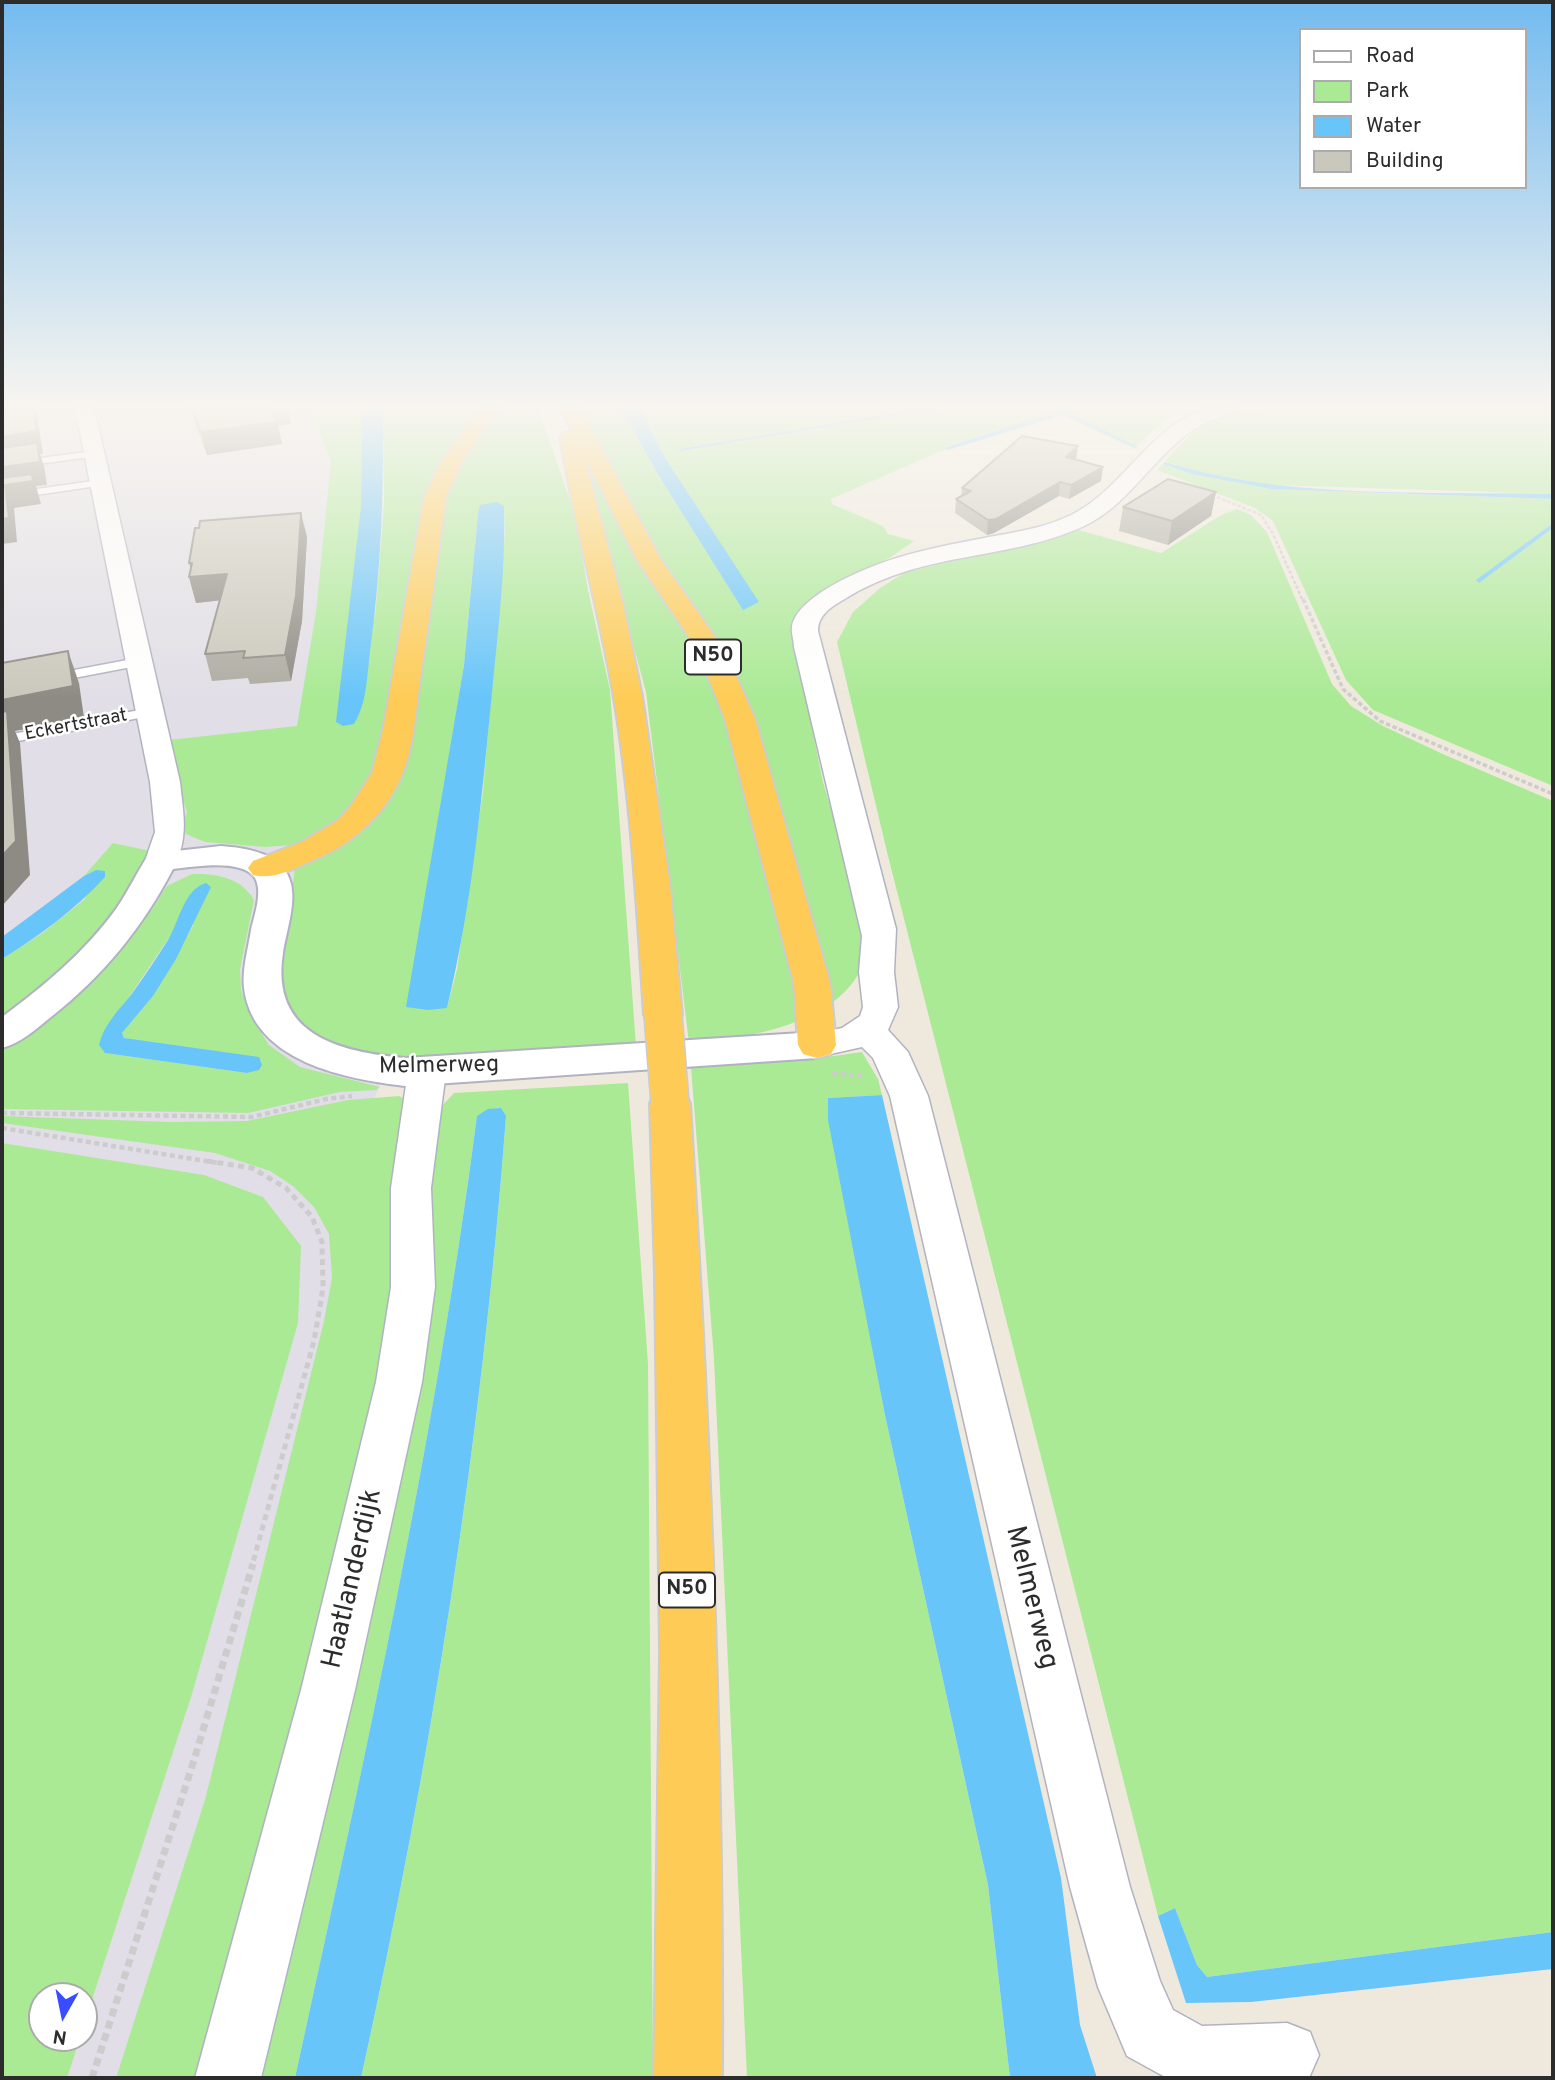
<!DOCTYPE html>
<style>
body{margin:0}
#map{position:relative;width:1555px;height:2080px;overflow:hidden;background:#efe9dd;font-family:Overpass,sans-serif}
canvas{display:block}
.frame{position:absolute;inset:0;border:4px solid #2c2c2c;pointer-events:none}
.legend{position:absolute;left:1299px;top:28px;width:228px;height:161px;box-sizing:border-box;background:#fff;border:2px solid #ababab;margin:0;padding:9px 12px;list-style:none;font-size:21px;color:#2c2c2c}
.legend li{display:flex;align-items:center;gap:14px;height:35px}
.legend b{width:35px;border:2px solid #ababab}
.north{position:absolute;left:28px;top:1982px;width:70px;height:70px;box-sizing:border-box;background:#fff;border:2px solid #ababab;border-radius:50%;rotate:189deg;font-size:19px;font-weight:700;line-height:28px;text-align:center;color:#2c2c2c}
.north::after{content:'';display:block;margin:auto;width:24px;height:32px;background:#3a4cff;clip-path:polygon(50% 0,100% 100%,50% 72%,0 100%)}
</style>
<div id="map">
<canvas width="1555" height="2080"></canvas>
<div class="frame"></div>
<ul class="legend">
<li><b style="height:9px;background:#fff"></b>Road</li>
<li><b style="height:19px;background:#aaea95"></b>Park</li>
<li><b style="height:19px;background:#67c5fa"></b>Water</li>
<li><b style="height:19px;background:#cac7bc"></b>Building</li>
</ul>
<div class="north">N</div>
</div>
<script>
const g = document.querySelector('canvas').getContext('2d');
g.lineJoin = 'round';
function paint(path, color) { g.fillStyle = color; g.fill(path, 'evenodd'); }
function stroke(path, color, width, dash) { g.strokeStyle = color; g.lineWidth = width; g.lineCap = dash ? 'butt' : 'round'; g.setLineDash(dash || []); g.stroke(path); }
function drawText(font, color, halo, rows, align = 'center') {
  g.font = font + ' Overpass,sans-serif'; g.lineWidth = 5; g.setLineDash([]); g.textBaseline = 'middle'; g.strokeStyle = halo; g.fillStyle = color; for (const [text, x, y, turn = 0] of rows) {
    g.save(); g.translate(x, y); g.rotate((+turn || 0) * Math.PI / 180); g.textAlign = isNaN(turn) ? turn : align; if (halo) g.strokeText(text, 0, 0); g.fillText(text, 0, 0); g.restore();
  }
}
paint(new Path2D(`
 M 2,408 L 373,408 L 433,964 L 362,1127 L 359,1356 L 149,2078 L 2,2078 ZM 42,1996 L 84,1996 L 84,2038 L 42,2038 Z`), '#e1dee7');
paint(new Path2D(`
 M 310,408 L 362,408 L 361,507 L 375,620 L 384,506 L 383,408 L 482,408 L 431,478 L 422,504 L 406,619 L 381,767 L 356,811 L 313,838 L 292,845 L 265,847 L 205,842 L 186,834 L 184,821 L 187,812 L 176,779 L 169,740 L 297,726 L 316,612 L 331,461 Z
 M 494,408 L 538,408 L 575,514 L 588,590 L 610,690 L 636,1046 L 417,1061 L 379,1058 L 335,1047 L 299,1025 L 288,1008 L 281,985 L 295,867 L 362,828 L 444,484 L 471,440 ZM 504,506 L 505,532 L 483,791 L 457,969 L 447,1008 L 407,1007 L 464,665 L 478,513 Z
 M 575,408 L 621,408 L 657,473 L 743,609 L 758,601 L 666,459 L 640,408 L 927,408 L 679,449 L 681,451 L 943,408 L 1051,408 L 1057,411 L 944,447 L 946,449 L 831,499 L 832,504 L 883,526 L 888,534 L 914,541 L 891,557 L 818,596 L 804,689 L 823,782 L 868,935 C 869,1019 753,1039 689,1043 L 646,692 L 577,437 Z
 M 1061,408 L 1179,408 L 1136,446 L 1082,421 Z
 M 1264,408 L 1553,408 L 1553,494 L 1272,485 L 1200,473 L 1165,461 C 1203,422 1208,412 1264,408 Z
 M 1163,464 L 1191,474 L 1271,489 L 1553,499 L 1553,523 L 1477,580 L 1480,582 L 1553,528 L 1553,786 L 1373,710 L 1346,680 L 1273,521 L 1255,508 L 1157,470 Z
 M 1237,509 L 1251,515 L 1267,532 L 1332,684 L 1351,706 L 1383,726 L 1445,755 L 1553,801 L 1553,1932 L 1207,1977 L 1197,1965 L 1175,1908 L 1158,1916 L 888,856 L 837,642 L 853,612 L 880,588 L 906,572 L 1044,541 L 1075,529 L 1161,553 L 1221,515 Z
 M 113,843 L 150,851 C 125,920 62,977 2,1019 L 2,959 L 44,932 L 85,899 L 96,870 L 84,876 Z
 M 192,874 C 216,873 242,878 254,900 L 240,969 L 241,990 L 255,1023 L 269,1045 L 300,1067 L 380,1087 L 376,1090 L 340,1092 L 248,1113 L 2,1109 L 2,1050 L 52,1017 L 101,968 L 151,911 L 167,886 ZM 194,924 L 153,996 L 122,1033 L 124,1038 L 258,1070 L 247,1073 L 105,1053 L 131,994 L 172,933 Z
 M 862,1052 L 878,1079 L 882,1095 L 828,1098 L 885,1415 L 988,1885 L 1010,2078 L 747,2078 L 714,1359 L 691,1067 L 806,1060 Z
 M 628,1083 L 648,1364 L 653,2078 L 361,2078 C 431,1762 482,1440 506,1116 L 477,1116 C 435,1440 365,1760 295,2078 L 251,2078 L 271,1998 L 440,1108 L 454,1093 Z
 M 399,1096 L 408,1101 L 391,1313 L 310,1687 L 201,2078 L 116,2078 L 205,1800 L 324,1321 L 332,1278 L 329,1234 L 314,1207 L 293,1186 L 270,1171 L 215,1153 L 2,1123 L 2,1116 L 170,1122 L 247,1121 L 348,1100 Z
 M 2,1143 L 204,1175 L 263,1197 L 301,1246 L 298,1323 L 192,1694 L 84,2024 L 84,1996 L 42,1996 L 42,2038 L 80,2038 L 67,2078 L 2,2078 Z`), '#aaea95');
paint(new Path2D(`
 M 362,408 L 383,408 C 384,489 381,570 370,651 C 367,676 367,703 354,724 L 343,726 L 336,722 L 361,507 Z
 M 621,408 L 640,408 L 666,459 L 759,602 L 743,610 L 657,473 Z
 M 927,408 L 943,408 L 681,451 L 678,449 Z
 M 1051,408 C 1066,408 1120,439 1138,447 L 1134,448 L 1063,415 L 948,450 L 943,448 L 1056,411 Z
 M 1165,462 C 1287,500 1426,491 1553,494 L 1553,499 L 1271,489 L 1191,474 L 1163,464 Z
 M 497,502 L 504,506 C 506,567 498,630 492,692 C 482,797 472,905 447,1008 L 428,1010 L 406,1007 L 464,665 L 478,513 L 480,505 Z
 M 1553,523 L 1553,528 L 1479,583 L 1476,580 Z
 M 96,870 L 105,871 L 105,877 C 75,910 40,935 2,959 L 2,937 L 84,876 Z
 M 206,883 L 211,887 L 176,959 L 153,996 L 122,1033 L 124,1038 L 259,1057 L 262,1065 L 259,1070 L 247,1073 L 105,1053 L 99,1045 C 104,1024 118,1011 131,995 C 144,977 156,959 168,940 C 179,922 184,889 206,883 Z
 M 882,1095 L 1061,1878 L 1080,2025 L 1097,2078 L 1010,2078 L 988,1885 L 885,1415 L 828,1120 L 828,1098 Z
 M 501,1108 L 506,1116 C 482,1439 431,1762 361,2078 L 295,2078 C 365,1759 435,1440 477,1116 L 488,1109 Z
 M 1175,1908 L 1197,1965 L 1207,1977 L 1553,1932 L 1553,1969 L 1251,2002 L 1186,2003 L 1158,1916 Z`), '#67c5fa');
const service = new Path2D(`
 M 94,451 L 99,454 L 97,456 L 2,469 L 2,463 Z
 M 100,480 L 105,483 L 104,485 L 2,500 L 2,494 Z
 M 138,658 L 142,659 L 142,665 L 53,682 L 47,678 L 53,674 Z
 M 150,708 L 157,712 L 155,715 L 2,744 L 2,736 Z`);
const minor = new Path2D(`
 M 75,408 L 94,408 L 180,782 C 183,811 190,842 172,868 L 161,871 L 150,868 L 145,861 L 155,832 L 150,782 Z
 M 1208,408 L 1237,408 C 1231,415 1201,423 1190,432 C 1151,460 1127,507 1082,527 C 1003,562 922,550 843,600 C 831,607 818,615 818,631 L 896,929 L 894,972 L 898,1007 L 888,1030 L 908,1052 L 928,1096 L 1130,1887 L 1160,1981 L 1173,2010 L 1202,2026 L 1287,2023 L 1310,2032 L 1319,2055 L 1309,2078 L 1167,2078 L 1127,2056 L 1098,1987 L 1070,1887 L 890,1096 L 873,1058 L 862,1047 L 817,1057 L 804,1054 L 799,1045 L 804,1036 L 842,1028 L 860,1016 L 863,1007 L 859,972 L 862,936 L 794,647 C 794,640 791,633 792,626 C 795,611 811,599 823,591 C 871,561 924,549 979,539 C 1009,533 1043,529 1071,515 C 1124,489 1150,425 1208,408 Z
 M 427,1058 L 440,1062 L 446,1071 L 431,1188 L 435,1287 L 422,1382 L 355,1690 L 261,2078 L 195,2078 L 301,1690 L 376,1382 L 391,1287 L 391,1188 L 408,1071 L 414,1062 Z`);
const tertiary = new Path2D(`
 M 221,846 C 247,848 284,853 291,884 C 296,905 286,932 283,953 C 270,1035 339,1052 405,1058 L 817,1032 L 831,1036 L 836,1045 L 831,1054 L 817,1058 L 405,1086 C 346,1079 253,1062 244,988 C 242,969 248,949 251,930 C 254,916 263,892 255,878 C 242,858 193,867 173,869 C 143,927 103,976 51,1017 C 36,1029 21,1043 2,1048 L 2,1017 C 44,986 85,952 116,909 C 128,892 137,872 149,854 Z`);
const trunk = new Path2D(`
 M 479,408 L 499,408 L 462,462 L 446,497 C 438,555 430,614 421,672 C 416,705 415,741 403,772 C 386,815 351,846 309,862 C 291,870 273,880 253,875 L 248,868 L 253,861 L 302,842 L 337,821 L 350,807 L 372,773 L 383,730 L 424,497 L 441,462 Z
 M 560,408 L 580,408 L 661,560 L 713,634 L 733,669 L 755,719 L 830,983 L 836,1045 L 831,1054 L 817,1058 L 803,1054 L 798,1045 L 794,983 L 725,719 L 705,669 L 687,634 L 637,560 L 584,456 L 623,604 L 642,696 L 670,886 L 682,1015 L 676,1024 L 663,1027 L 650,1024 L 644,1015 C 637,908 631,798 613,692 C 598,606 574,523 560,437 L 563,433 L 572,431 Z
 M 670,1089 L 684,1093 L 690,1103 C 710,1427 724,1753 722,2078 L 654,2078 L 660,1652 L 655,1275 L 650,1103 L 656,1093 Z`);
stroke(service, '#b1b2c1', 3);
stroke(minor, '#b1b2c1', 3);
stroke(tertiary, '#b1b2c1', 4);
stroke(trunk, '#ccc', 4);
stroke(new Path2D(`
 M 1212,495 L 1261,515 L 1273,534 L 1303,601`), '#ccc', 2.5, [3.5, 2]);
stroke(new Path2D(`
 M 1303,599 L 1343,689 L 1380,721 L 1553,794`), '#ccc', 3.5, [4.5, 2.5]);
stroke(new Path2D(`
 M 832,1073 L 865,1076
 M 2,1113 L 252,1117 L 326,1099 L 352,1096
 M 2,1128 L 218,1163`), '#ccc', 4.5, [5, 3.5]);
stroke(new Path2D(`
 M 207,1161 L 252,1168 L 286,1188 L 312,1217 L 322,1242 L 323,1288 L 314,1341 L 252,1566`), '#ccc', 5, [6, 4.5]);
stroke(new Path2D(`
 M 92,2078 L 194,1760 L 253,1564`), '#ccc', 7, [8, 5]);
paint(service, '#fff');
paint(minor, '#fff');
paint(tertiary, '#fff');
paint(trunk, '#fecc56');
const trunkBridge = new Path2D(`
 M 663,1015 L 670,1103`);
stroke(trunkBridge, '#ccc', 40, []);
stroke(trunkBridge, '#fecc56', 37);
paint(new Path2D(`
 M 189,408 L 288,408 L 291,424 L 278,426 L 282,444 L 207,455 Z
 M 1076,460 L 1101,481 L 1069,499 L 1059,496 L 994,533 L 987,535 L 955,513 L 956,499 L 961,496 L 962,488 Z
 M 1216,492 L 1211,516 L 1168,545 L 1119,531 L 1123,507 Z
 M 307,537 L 302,621 L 291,681 L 250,684 L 248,678 L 212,681 L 205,654 L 220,600 L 196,603 L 189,577 Z`), '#aeaba2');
paint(new Path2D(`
 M 33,408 L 35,408 L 37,414 L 43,454 L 40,454 L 44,466 L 47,485 L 36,486 L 41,504 L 14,508 L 17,542 L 2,544 L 2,437 Z
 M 270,408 L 288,408 L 291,424 L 278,426 L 282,444 L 207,455 L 201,432 Z
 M 1078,446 L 1076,460 L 1066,457 Z
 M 1103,467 L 1101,481 L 1069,499 L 1071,485 Z
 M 1060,482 L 1059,496 L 994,533 L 987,535 L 988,520 Z
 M 1216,492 L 1211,516 L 1168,545 L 1172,521 Z
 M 301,513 L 307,537 L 302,621 L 291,681 L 285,655 Z
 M 189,563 L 192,563 L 227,574 L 233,599 L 196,603 L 189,577 L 193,577 Z
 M 68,651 L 79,683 L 84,718 L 15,731 L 20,743 L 30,875 L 2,906 L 2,700 Z`), '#8d8b84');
const building = new Path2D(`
 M 2,408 L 33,408 L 36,431 L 2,437 Z
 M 192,408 L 271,408 L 277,422 L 201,432 Z
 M 1022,436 L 1078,446 L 1066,457 L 1103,467 L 1071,485 L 1060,482 L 996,519 L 988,520 L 956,499 L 971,491 L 962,488 Z
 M 37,443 L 40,462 L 2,467 L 2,448 Z
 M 32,474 L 33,481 L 5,485 L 9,518 L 2,519 L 2,478 Z
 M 1168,479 L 1216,492 L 1172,521 L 1123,507 Z
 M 301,513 L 296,596 L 285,655 L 243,658 L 245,651 L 205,654 L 227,574 L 189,577 L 192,563 L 189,563 L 195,528 L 199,528 L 200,521 Z
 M 68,651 L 73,686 L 2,700 L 2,663 Z
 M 7,711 L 16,841 L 2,856 L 2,712 Z`);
paint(building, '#cac7bc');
stroke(building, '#8d8b84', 2);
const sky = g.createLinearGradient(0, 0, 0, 699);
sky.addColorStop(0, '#74bbef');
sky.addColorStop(0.58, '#f8f5f0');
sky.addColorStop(1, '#f8f5f000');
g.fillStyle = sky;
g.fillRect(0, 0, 1555, 699);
drawText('19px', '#2c2c2c', '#fff', [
 ["Eckertstraat",76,726,-11]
]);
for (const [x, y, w] of [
 [713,657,56],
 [687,1590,56]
]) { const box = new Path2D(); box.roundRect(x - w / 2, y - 17.5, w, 35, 5); g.fillStyle = '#fff'; g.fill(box); stroke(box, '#2c2c2c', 2); }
drawText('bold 21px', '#2c2c2c', null, [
 ["N50",713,657],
 ["N50",687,1590]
]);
drawText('23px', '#2c2c2c', '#fff', [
 ["Melmerweg",439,1067,-1]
]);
drawText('28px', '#2c2c2c', '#fff', [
 ["Haatlanderdijk",354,1579,-77],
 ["Melmerweg",1030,1598,76]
]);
</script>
